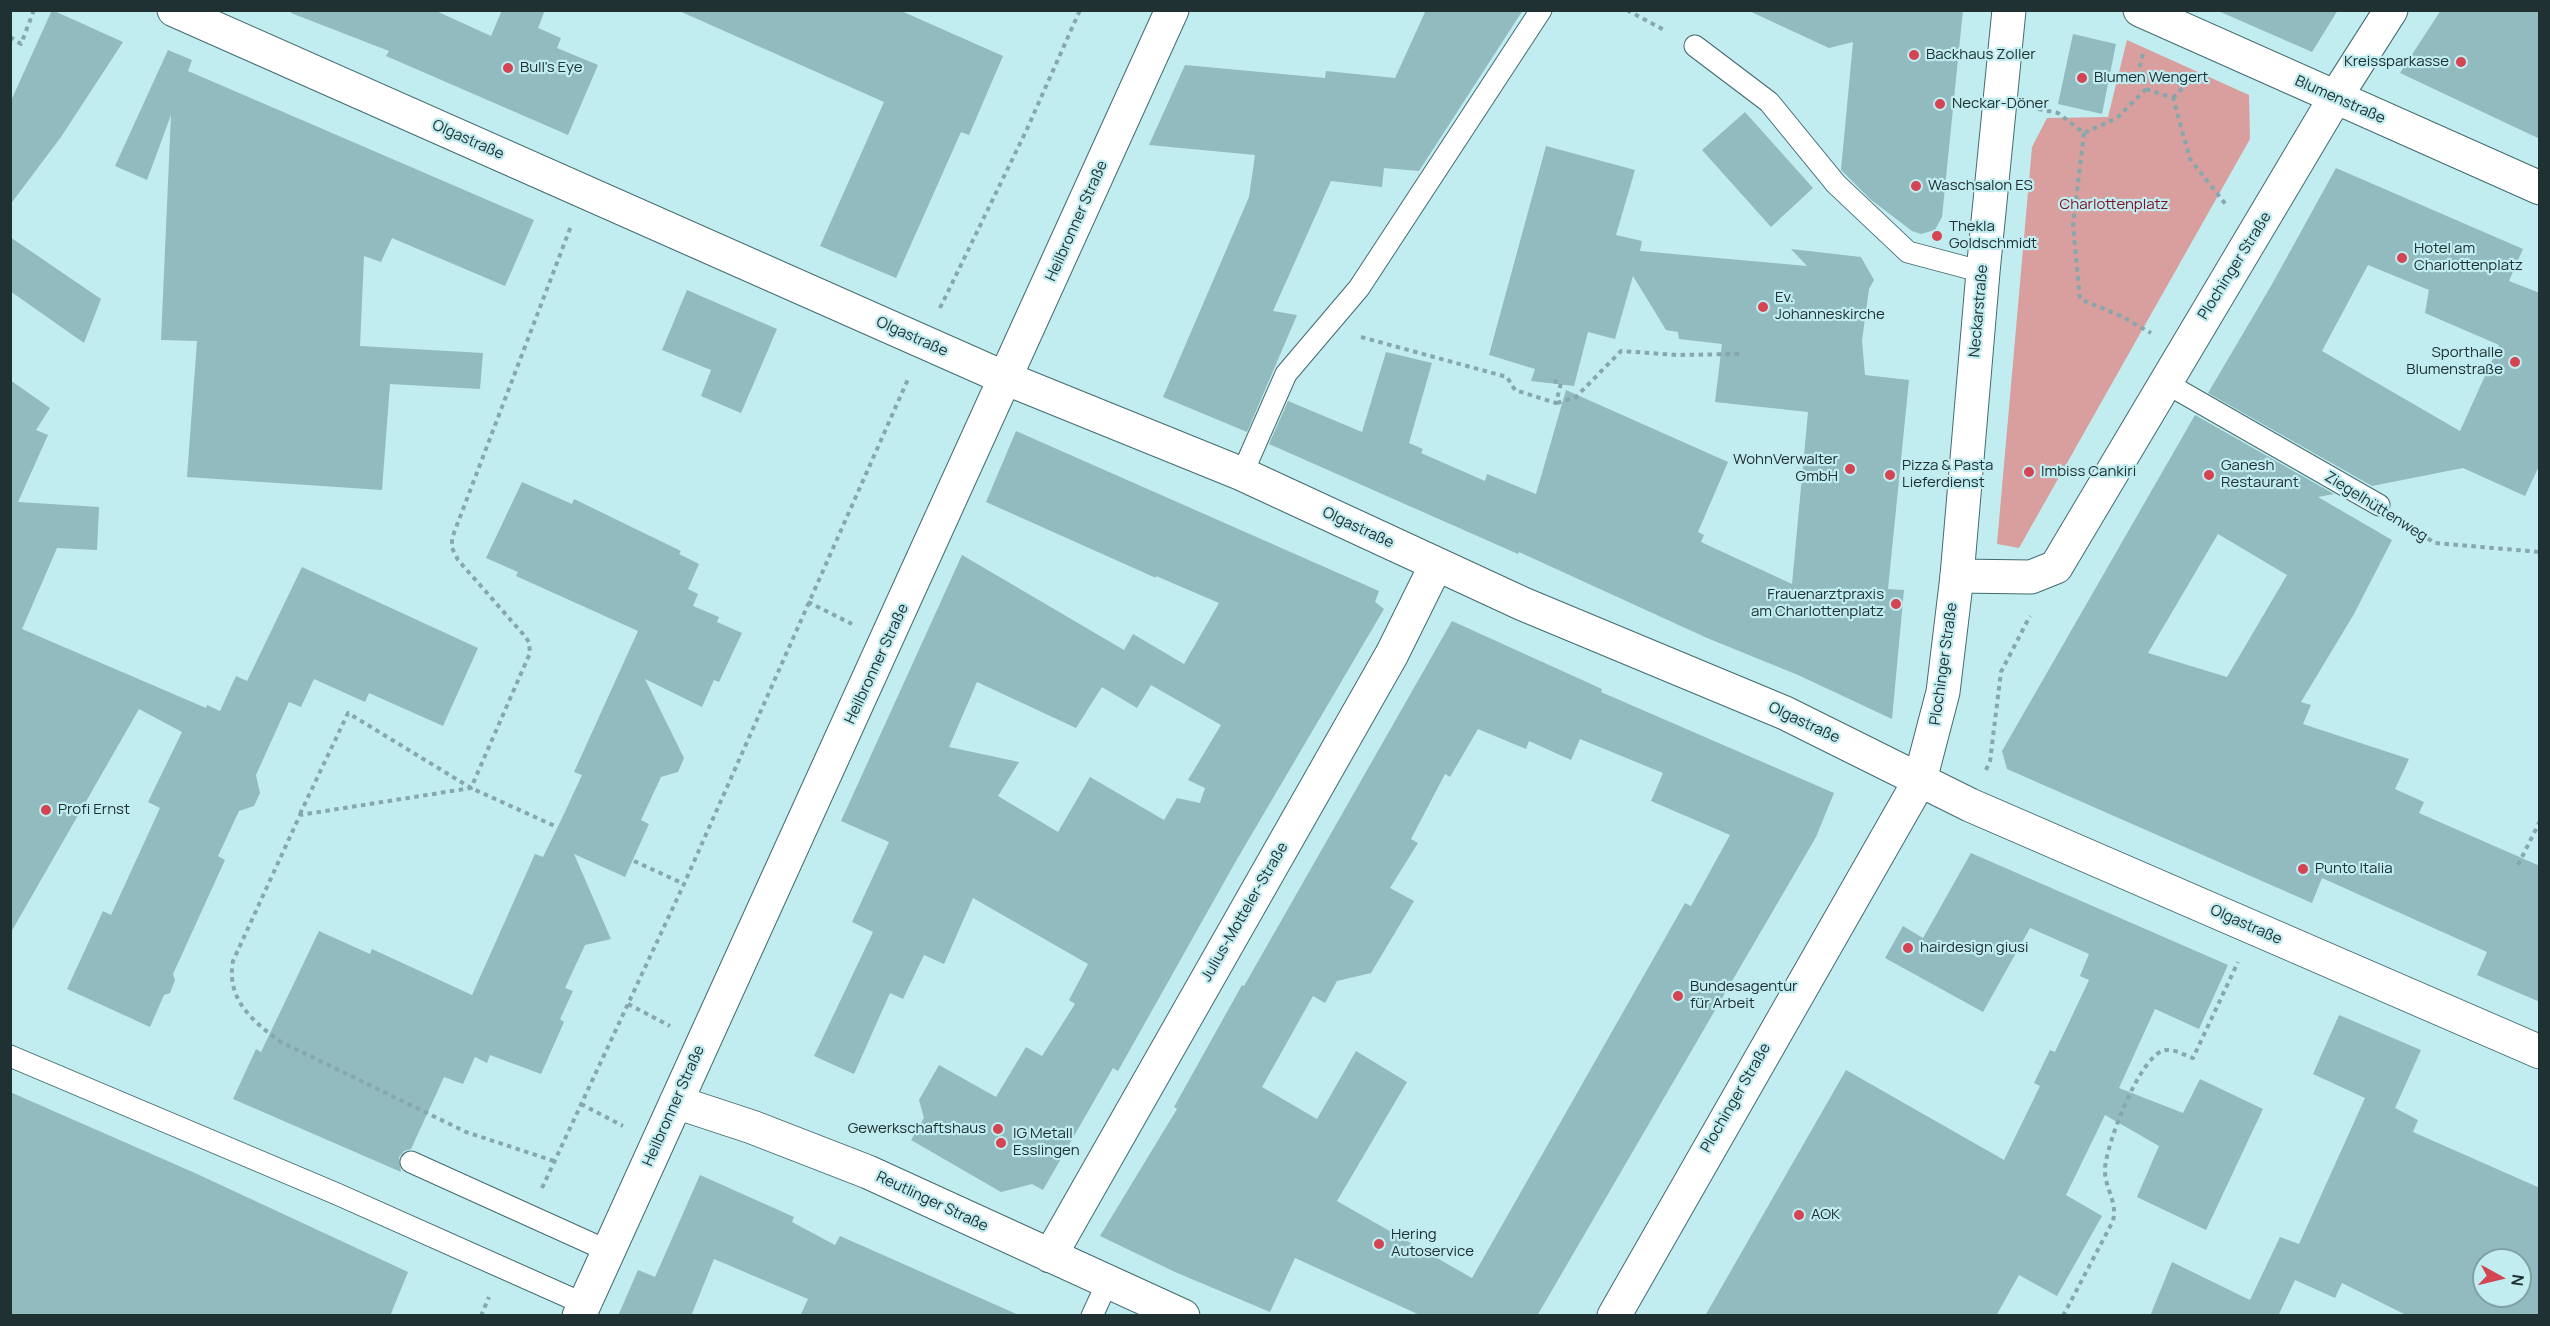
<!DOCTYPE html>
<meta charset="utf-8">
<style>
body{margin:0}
#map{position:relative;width:2550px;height:1326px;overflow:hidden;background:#c1ecf0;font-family:Manrope,sans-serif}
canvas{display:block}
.frame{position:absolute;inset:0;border:12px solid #203133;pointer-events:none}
.north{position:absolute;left:2472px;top:1248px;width:60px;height:60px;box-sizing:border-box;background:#c1ecf0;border:2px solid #81a1a4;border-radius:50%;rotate:98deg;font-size:16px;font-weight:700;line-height:24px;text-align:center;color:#203133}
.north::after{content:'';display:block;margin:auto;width:21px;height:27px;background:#d44453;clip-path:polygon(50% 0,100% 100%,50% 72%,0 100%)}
</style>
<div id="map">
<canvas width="2550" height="1326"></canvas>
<div class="frame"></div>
<div class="north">N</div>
</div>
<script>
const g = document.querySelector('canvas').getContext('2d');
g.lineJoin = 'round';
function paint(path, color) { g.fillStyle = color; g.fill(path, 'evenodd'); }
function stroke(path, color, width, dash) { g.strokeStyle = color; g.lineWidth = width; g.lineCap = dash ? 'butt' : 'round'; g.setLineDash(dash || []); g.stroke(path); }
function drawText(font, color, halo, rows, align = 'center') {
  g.font = font + ' Manrope,sans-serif'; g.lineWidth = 4.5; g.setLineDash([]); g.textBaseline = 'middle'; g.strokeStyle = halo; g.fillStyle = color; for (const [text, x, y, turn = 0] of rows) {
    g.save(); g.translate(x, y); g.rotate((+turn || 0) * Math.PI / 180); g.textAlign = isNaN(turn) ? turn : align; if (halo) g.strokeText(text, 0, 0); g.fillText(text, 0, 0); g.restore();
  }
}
paint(new Path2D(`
 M 2127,40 L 2249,95 L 2250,139 L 2019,548 L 1997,544 L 2032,147 L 2047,118 L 2108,117 Z`), '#d99f9f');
paint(new Path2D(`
 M 52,10 L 123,42 L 61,137 L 10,205 L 10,103 Z
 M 292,10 L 434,10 L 491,36 L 502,10 L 545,10 L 538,28 L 561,38 L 557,48 L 598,65 L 568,135 L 386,56 L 389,51 L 291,13 Z
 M 677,10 L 899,10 L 1003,56 L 969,135 L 961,132 L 896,278 L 820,246 L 884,102 Z
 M 1426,10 L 1523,10 L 1419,171 L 1384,168 L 1382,187 L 1331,181 L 1273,311 L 1297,315 L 1247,432 L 1163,397 L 1249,197 L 1255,155 L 1149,145 L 1185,65 L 1325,78 L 1326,71 L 1395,78 Z
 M 1747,10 L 1963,10 L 1942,217 L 1935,230 L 1921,234 L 1912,231 L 1870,199 L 1841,170 L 1853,42 L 1829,48 Z
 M 2216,10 L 2338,10 L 2312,52 Z
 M 2441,10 L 2540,10 L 2540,139 L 2400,73 Z
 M 2073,34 L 2116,44 L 2102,114 L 2058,104 Z
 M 168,50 L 192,60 L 188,71 L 534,220 L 505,286 L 392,238 L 381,262 L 364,256 L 360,346 L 483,353 L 480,389 L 390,384 L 382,490 L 187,477 L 197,341 L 161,340 L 171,115 L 147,180 L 115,166 Z
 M 1745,112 L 1813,188 L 1771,227 L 1702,150 Z
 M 1546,146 L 1635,170 L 1616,235 L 1642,241 L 1640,251 L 1807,266 L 1791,249 L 1861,257 L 1874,280 L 1869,289 L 1862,341 L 1865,375 L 1909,380 L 1888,589 L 1904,590 L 1892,719 L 1798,675 L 1707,638 L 1519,552 L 1518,554 L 1269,444 L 1288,401 L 1362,432 L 1386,352 L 1432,363 L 1409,443 L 1423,449 L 1421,453 L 1485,481 L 1487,474 L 1536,494 L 1566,390 L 1728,462 L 1698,532 L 1704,535 L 1701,542 L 1792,584 L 1808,412 L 1715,402 L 1722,344 L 1679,339 L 1678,332 L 1666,330 L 1633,276 L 1615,339 L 1588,332 L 1574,386 L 1531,381 L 1535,369 L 1489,355 Z
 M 2336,168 L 2523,249 L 2509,281 L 2540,293 L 2540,464 L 2525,496 L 2463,468 L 2372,486 L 2208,393 L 2271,286 ZM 2368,265 L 2429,290 L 2425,313 L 2499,345 L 2460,431 L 2322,351 Z
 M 10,237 L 101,299 L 84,343 L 10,291 Z
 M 687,290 L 777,329 L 741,413 L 701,396 L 711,370 L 662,350 Z
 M 10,380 L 50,408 L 36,430 L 48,435 L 18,502 L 99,507 L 97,550 L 57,548 L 22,629 L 206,708 L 207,705 L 220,711 L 236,676 L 247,681 L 302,567 L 478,648 L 443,726 L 369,693 L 365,702 L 314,679 L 301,707 L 289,702 L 256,775 L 260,793 L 254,806 L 239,811 L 218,856 L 225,860 L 173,974 L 175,980 L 170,993 L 164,995 L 150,1027 L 67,989 L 103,911 L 111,915 L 160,808 L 148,802 L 182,732 L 139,709 L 10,934 Z
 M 2195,415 L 2334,494 L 2318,497 L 2392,540 L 2354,614 L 2301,702 L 2311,705 L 2303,724 L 2409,759 L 2395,789 L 2424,802 L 2419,813 L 2540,866 L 2540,1002 L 2477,975 L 2487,952 L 2322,878 L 2312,903 L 2007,769 L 2002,751 ZM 2218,534 L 2287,575 L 2227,677 L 2148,653 Z
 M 1016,431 L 1379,591 L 1375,602 L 1384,609 L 1236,861 L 1118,1071 L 1113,1068 L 1043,1190 L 1032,1184 L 1001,1192 L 911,1140 L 924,1118 L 919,1100 L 939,1065 L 996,1097 L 1026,1047 L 1042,1056 L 1075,1004 L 1069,1000 L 1088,964 L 973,898 L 944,964 L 924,955 L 903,999 L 890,993 L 854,1074 L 814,1056 L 873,932 L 852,922 L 889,842 L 841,821 L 962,555 L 1124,650 L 1133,634 L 1184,664 L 1219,603 L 1156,576 L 1156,578 L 986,502 ZM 977,682 L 1076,728 L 1102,687 L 1137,708 L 1151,685 L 1221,725 L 1188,780 L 1205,788 L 1200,803 L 1177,798 L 1164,820 L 1090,777 L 1058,832 L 998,796 L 1019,762 L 949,747 Z
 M 522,482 L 572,504 L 574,499 L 681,551 L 679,554 L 699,564 L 688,589 L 698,594 L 693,606 L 719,617 L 717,622 L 742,633 L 719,682 L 714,680 L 702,707 L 645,679 L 684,758 L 678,772 L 661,777 L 641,820 L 649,824 L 625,877 L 574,854 L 611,939 L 585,945 L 565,988 L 573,991 L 560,1019 L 564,1022 L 541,1074 L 490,1055 L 487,1063 L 475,1057 L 463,1084 L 444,1077 L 411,1149 L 404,1151 L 399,1157 L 401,1172 L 233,1099 L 256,1049 L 261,1052 L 319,931 L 370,954 L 372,949 L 472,995 L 535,854 L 543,857 L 563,816 L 582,775 L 574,772 L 638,631 L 516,576 L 518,572 L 486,558 Z
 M 1452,621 L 1602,689 L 1601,692 L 1834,793 L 1816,837 L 1537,1316 L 1422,1316 L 1295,1258 L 1270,1312 L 1175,1272 L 1100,1236 L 1177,1109 L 1174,1107 L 1242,985 L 1244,986 ZM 1478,729 L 1526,749 L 1529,741 L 1571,760 L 1580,739 L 1663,773 L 1651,801 L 1730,835 L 1691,906 L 1685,903 L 1472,1278 L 1337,1201 L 1407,1082 L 1356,1051 L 1317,1119 L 1262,1087 L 1313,996 L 1325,1003 L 1337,981 L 1371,973 L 1414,901 L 1390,888 L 1418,843 L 1411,839 L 1445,774 L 1450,777 Z
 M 1971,853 L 2228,965 L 2199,1029 L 2155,1009 L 2119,1088 L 2183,1113 L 2200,1079 L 2263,1109 L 2206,1230 L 2137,1197 L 2159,1146 L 2105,1115 L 2066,1195 L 2102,1216 L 2057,1296 L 2019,1275 L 1996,1316 L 1705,1316 L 1846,1070 L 2004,1160 L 2040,1086 L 2034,1083 L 2050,1050 L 2055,1052 L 2089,980 L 2080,976 L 2089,954 L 2030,928 L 1983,1012 L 1885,958 L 1903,926 L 1923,938 Z
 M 2339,1015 L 2421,1050 L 2395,1108 L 2418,1120 L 2413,1132 L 2540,1188 L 2540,1316 L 2408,1316 L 2342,1283 L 2335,1298 L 2295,1280 L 2279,1314 L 2282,1316 L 2150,1316 L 2172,1262 L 2250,1300 L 2280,1237 L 2299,1244 L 2365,1098 L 2313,1074 ZM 2484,1260 L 2520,1260 L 2520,1296 L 2484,1296 Z
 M 10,1092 L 195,1173 L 408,1272 L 390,1316 L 10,1316 Z
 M 700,1175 L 794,1217 L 792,1222 L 835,1245 L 840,1236 L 1021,1316 L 800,1316 L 808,1299 L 714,1259 L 691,1316 L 618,1316 L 638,1270 L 655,1277 Z`), '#91bbbf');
const service = new Path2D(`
 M 1695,46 L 1769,102 L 1836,184 L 1908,252 L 1983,272
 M 2164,382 L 2379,505
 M 1242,474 L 1286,374 L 1359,288 L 1541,10
 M 10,1056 L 337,1194 L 584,1304
 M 411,1162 L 608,1251
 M 1092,1316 L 1107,1283`);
const minor = new Path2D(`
 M 174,10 L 1005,378 L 1242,474 L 1523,604 L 1785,713 L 1970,805 L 2540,1052
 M 2140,10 L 2540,188
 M 1957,576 L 2031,577 L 2056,567 L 2335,98 L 2391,10
 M 676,1102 L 752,1127 L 868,1172 L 1183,1316
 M 1050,1256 L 1392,654 L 1436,565
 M 579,1316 L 1172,10`);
const tertiary = new Path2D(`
 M 1614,1316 L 1920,780 L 1943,692 L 1957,576 L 1983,272 L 2009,10`);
stroke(service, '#446b6f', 23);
stroke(minor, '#446b6f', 35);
stroke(tertiary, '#446b6f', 35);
stroke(new Path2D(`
 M 1627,10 L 1666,31
 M 10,37 L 21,44 L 34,10
 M 2146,89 L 2173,98 L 2190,159 L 2227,206
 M 2173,98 L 2195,75
 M 2038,109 L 2058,113 L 2084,133 L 2117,118 L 2146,89 L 2140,65 L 2143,54
 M 2084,133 L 2073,225 L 2080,299 L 2121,316 L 2151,333
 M 940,308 L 1027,129 L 1080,10
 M 1361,337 L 1507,377 L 1515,390 L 1556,403 L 1561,383 L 1554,381
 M 1557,403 L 1576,397 L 1621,351 L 1677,355 L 1740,354
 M 2405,524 L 2435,543 L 2540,552
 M 808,602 L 852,624
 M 1986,770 L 1990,761 L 2001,672 L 2030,616
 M 300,814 L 348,713 L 471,788 L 557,827
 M 634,861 L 684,884
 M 2518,865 L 2540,821
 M 628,1004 L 670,1026
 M 581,1104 L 623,1126
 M 554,1161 L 466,1132 L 281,1042 C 252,1021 226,999 233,961 L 300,815 L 471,788 L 530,653 L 529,642 L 523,634 L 458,560 L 452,548 L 452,538 L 571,226
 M 542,1188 L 684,884 L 909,377
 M 481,1316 L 489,1297
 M 2063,1316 L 2113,1221 C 2118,1201 2104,1188 2105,1168 C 2107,1143 2138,1061 2162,1051 C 2171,1047 2184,1055 2193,1058 L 2238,962`), '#86a7ab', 4, [4.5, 4.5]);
stroke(service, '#fff', 21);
stroke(minor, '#fff', 33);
stroke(tertiary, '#fff', 33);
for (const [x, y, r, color] of [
 [1914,55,6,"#d44453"],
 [2461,62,6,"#d44453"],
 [508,68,6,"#d44453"],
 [2082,78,6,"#d44453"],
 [1940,104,6,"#d44453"],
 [1916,186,6,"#d44453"],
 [1937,236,6,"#d44453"],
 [2402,258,6,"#d44453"],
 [1763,307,6,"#d44453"],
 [2515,362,6,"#d44453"],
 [1850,469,6,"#d44453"],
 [2029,472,6,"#d44453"],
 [1890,475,6,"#d44453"],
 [2209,475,6,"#d44453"],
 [1896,604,6,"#d44453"],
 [46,810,6,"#d44453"],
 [2303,869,6,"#d44453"],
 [1908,948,6,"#d44453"],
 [1678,996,6,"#d44453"],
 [998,1129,6,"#d44453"],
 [1001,1143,6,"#d44453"],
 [1799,1215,6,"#d44453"],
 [1379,1244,6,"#d44453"]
]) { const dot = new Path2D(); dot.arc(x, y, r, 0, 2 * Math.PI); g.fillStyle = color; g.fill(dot); stroke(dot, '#c1ecf0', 2); }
drawText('15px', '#203133', '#c1ecf0', [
 ["Backhaus Zoller",1926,55],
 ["Kreissparkasse",2449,62,"right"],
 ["Bull's Eye",520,68],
 ["Blumen Wengert",2094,78],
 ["Neckar-Döner",1952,104],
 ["Waschsalon ES",1928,186],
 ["Thekla",1949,227],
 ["Goldschmidt",1949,244],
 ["Hotel am",2414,249],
 ["Charlottenplatz",2414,266],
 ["Ev.",1775,298],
 ["Johanneskirche",1775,315],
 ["Sporthalle",2503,353,"right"],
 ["Blumenstraße",2503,370,"right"],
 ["WohnVerwalter",1838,460,"right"],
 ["GmbH",1838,477,"right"],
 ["Pizza & Pasta",1902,466],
 ["Lieferdienst",1902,483],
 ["Ganesh",2221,466],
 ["Restaurant",2221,483],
 ["Imbiss Cankiri",2041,472],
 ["Frauenarztpraxis",1884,595,"right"],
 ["am Charlottenplatz",1884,612,"right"],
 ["Profi Ernst",58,810],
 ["Punto Italia",2315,869],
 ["hairdesign giusi",1920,948],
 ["Bundesagentur",1690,987],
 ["für Arbeit",1690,1004],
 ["Gewerkschaftshaus",986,1129,"right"],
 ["IG Metall",1013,1134],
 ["Esslingen",1013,1151],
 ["AOK",1811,1215],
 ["Hering",1391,1235],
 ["Autoservice",1391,1252]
], 'left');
drawText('15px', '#203133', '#c1ecf0', [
 ["Blumenstraße",2340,100,24],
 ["Olgastraße",468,140,24],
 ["Heilbronner Straße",1077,221,-66],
 ["Plochinger Straße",2235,266,-58],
 ["Neckarstraße",1979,311,-85],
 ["Olgastraße",912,337,24],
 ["Ziegelhüttenweg",2376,507,32],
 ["Olgastraße",1358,528,25],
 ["Heilbronner Straße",877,664,-65],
 ["Plochinger Straße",1944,664,-82],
 ["Olgastraße",1804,723,25],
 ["Julius-Motteler-Straße",1245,912,-60],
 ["Olgastraße",2246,925,24],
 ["Plochinger Straße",1736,1098,-60],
 ["Heilbronner Straße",674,1106,-66],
 ["Reutlinger Straße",932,1202,25]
]);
drawText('15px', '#7c1124', '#c1ecf0', [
 ["Charlottenplatz",2114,205]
]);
</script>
